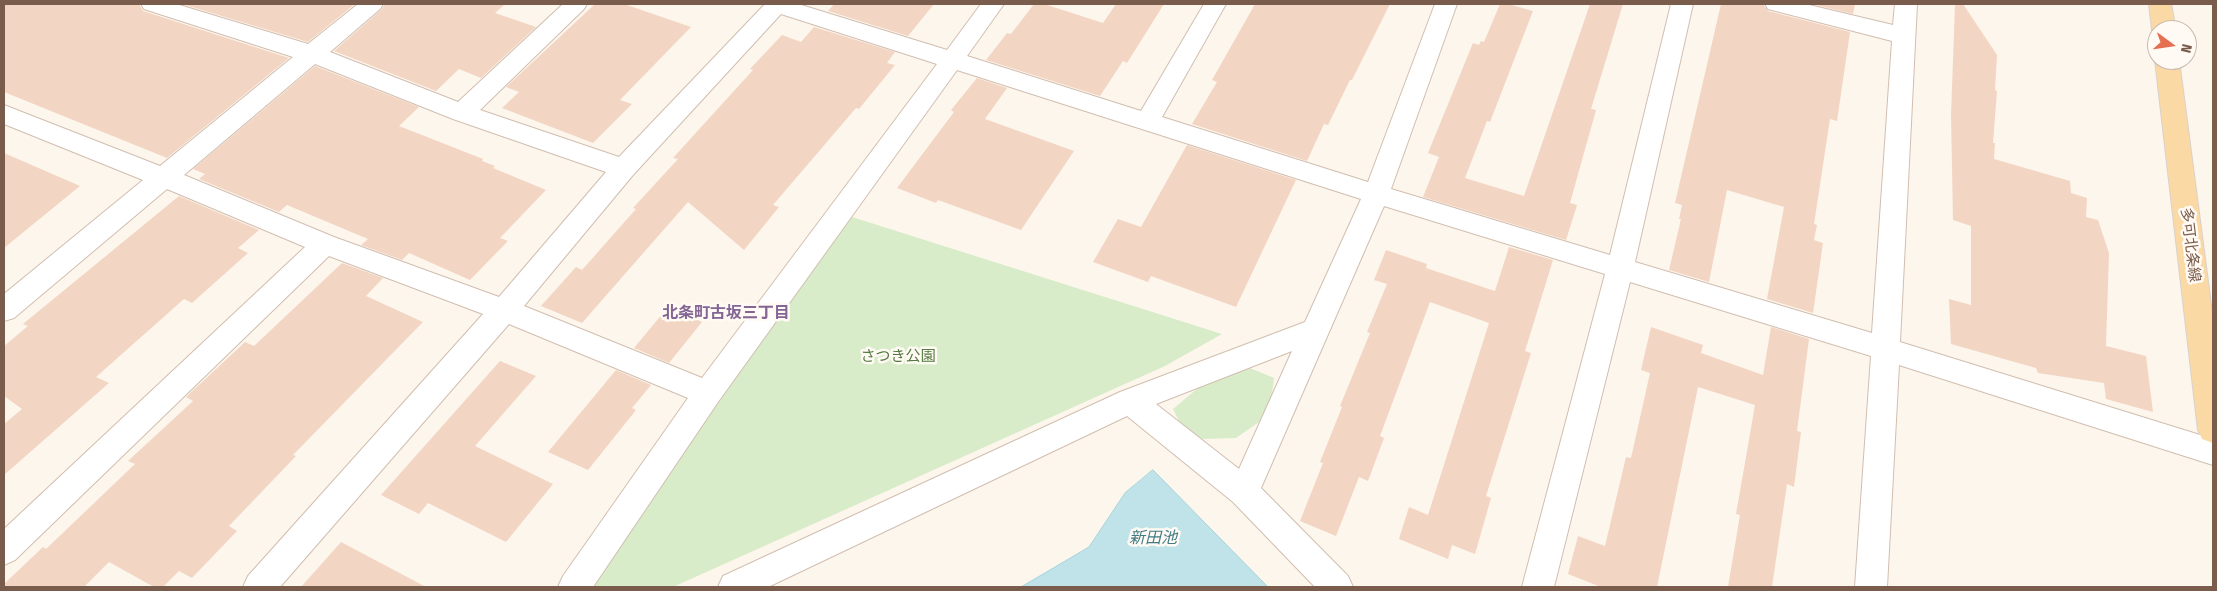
<!DOCTYPE html>
<meta charset="utf-8">
<style>
body{margin:0}
#map{position:relative;width:2217px;height:591px;overflow:hidden;background:#fdf6ec;font-family:"Fira Sans Condensed",sans-serif}
canvas{display:block}
.frame{position:absolute;inset:0;border:5px solid #7a5c4d;pointer-events:none}
.north{position:absolute;left:2147px;top:20px;width:50px;height:50px;box-sizing:border-box;background:#fffaf3;border:1px solid #cabbb1;border-radius:50%;rotate:104deg;font-size:14px;font-weight:700;line-height:20px;text-align:center;color:#7a5c4d}
.north::after{content:'';display:block;margin:auto;width:18px;height:22px;background:#e76f51;clip-path:polygon(50% 0,100% 100%,50% 72%,0 100%)}
</style>
<div id="map">
<canvas width="2217" height="591"></canvas>
<div class="frame"></div>
<div class="north">N</div>
</div>
<script>
const g = document.querySelector('canvas').getContext('2d');
g.lineJoin = 'round';
function paint(path, color) { g.fillStyle = color; g.fill(path, 'evenodd'); }
function stroke(path, color, width, dash) { g.strokeStyle = color; g.lineWidth = width; g.lineCap = dash ? 'butt' : 'round'; g.setLineDash(dash || []); g.stroke(path); }
function drawText(font, color, halo, rows, align = 'center') {
  g.font = font + ' "Fira Sans Condensed","Noto Sans JP",sans-serif'; g.lineWidth = 5; g.setLineDash([]); g.textBaseline = 'middle'; g.strokeStyle = halo; g.fillStyle = color; for (const [text, x, y, turn = 0] of rows) {
    g.save(); g.translate(x, y); g.rotate((+turn || 0) * Math.PI / 180); g.textAlign = isNaN(turn) ? turn : align; if (halo) g.strokeText(text, 0, 0); g.fillText(text, 0, 0); g.restore();
  }
}
paint(new Path2D(`
 M 852,217 L 1222,334 L 1165,366 L 673,587 L 584,587 Z
 M 1239,366 L 1250,368 L 1274,378 L 1271,402 L 1259,422 L 1236,438 L 1203,439 L 1184,431 L 1173,409 L 1198,388 Z`), '#d8ecc9');
const water = new Path2D(`
 M 1153,470 L 1268,587 L 1021,587 L 1089,547 L 1125,493 Z`);
paint(water, '#bfe3e8');
stroke(water, '#a5d3da', 1);
paint(new Path2D(`
 M 4,4 L 139,4 L 143,11 L 289,58 L 167,158 L 4,92 Z
 M 182,4 L 355,4 L 308,42 Z
 M 385,4 L 505,4 L 495,13 L 536,27 L 481,78 L 459,69 L 436,91 L 334,51 L 381,10 Z
 M 595,4 L 624,4 L 691,27 L 620,100 L 632,104 L 593,143 L 502,108 L 519,92 L 506,87 Z
 M 834,4 L 934,4 L 908,36 L 828,11 Z
 M 1034,4 L 1044,4 L 1103,23 L 1116,4 L 1164,4 L 1127,63 L 1123,61 L 1100,96 L 986,60 L 1007,33 L 1011,34 Z
 M 1255,4 L 1390,4 L 1352,80 L 1350,80 L 1328,125 L 1324,124 L 1307,161 L 1192,124 L 1217,82 L 1212,80 Z
 M 1500,4 L 1508,4 L 1533,11 L 1490,122 L 1487,121 L 1465,178 L 1524,196 L 1590,4 L 1623,4 L 1591,109 L 1596,110 L 1570,203 L 1577,205 L 1566,240 L 1423,197 L 1439,157 L 1428,153 L 1473,43 L 1479,45 L 1481,41 L 1484,42 Z
 M 1721,4 L 1763,4 L 1768,11 L 1850,32 L 1837,121 L 1830,119 L 1814,224 L 1817,225 L 1814,240 L 1823,243 L 1813,313 L 1767,299 L 1784,207 L 1727,190 L 1709,282 L 1669,270 L 1681,219 L 1679,219 L 1682,205 L 1675,203 Z
 M 1812,4 L 1855,4 L 1853,14 Z
 M 1955,4 L 1963,4 L 1997,55 L 1995,90 L 1997,91 L 1993,143 L 1995,143 L 1994,159 L 2070,181 L 2071,193 L 2087,198 L 2086,217 L 2098,220 L 2109,253 L 2106,346 L 2146,356 L 2153,412 L 2106,399 L 2104,383 L 2038,373 L 2036,368 L 1951,344 L 1949,299 L 1971,305 L 1971,226 L 1953,220 L 1951,115 Z
 M 814,27 L 895,52 L 887,63 L 895,65 L 859,109 L 856,108 L 773,205 L 779,207 L 744,250 L 688,202 L 582,323 L 541,306 L 576,267 L 582,270 L 636,209 L 633,208 L 678,159 L 673,158 L 753,70 L 750,69 L 782,35 L 801,42 Z
 M 315,66 L 419,107 L 399,126 L 483,159 L 482,161 L 495,166 L 493,168 L 546,190 L 500,238 L 508,241 L 470,280 L 409,253 L 402,260 L 361,245 L 368,239 L 287,205 L 279,212 L 199,179 L 205,174 L 193,169 Z
 M 977,78 L 1007,88 L 985,119 L 1074,151 L 1021,230 L 938,200 L 936,203 L 897,188 L 954,112 L 951,110 Z
 M 1187,145 L 1296,180 L 1236,307 L 1151,276 L 1148,282 L 1093,262 L 1118,219 L 1141,227 Z
 M 4,153 L 80,186 L 4,248 Z
 M 179,196 L 259,230 L 238,248 L 248,253 L 192,303 L 184,299 L 96,377 L 109,383 L 4,475 L 4,424 L 22,409 L 4,396 L 4,346 L 28,326 L 23,324 Z
 M 1509,247 L 1553,260 L 1525,351 L 1531,353 L 1486,496 L 1491,498 L 1475,554 L 1452,545 L 1448,559 L 1399,539 L 1409,507 L 1428,515 L 1489,323 L 1430,302 L 1380,436 L 1384,438 L 1368,481 L 1359,477 L 1336,536 L 1300,521 L 1323,463 L 1320,462 L 1342,407 L 1340,406 L 1370,333 L 1367,332 L 1387,284 L 1374,280 L 1386,250 L 1427,264 L 1426,268 L 1495,291 Z
 M 342,263 L 383,278 L 366,296 L 423,322 L 293,455 L 296,456 L 229,526 L 237,531 L 192,578 L 179,571 L 163,587 L 154,587 L 109,562 L 84,587 L 4,587 L 4,584 L 43,547 L 46,549 L 135,464 L 128,461 L 193,401 L 186,397 L 245,342 L 254,346 Z
 M 668,307 L 702,322 L 669,363 L 634,348 Z
 M 1651,327 L 1703,345 L 1701,353 L 1763,375 L 1771,327 L 1809,339 L 1797,431 L 1801,432 L 1794,487 L 1787,484 L 1772,587 L 1728,587 L 1740,515 L 1736,514 L 1755,405 L 1698,387 L 1657,587 L 1601,587 L 1568,574 L 1578,536 L 1605,546 L 1626,457 L 1631,458 L 1650,373 L 1641,370 Z
 M 500,361 L 536,376 L 475,446 L 553,484 L 506,542 L 428,503 L 419,514 L 381,495 Z
 M 616,370 L 651,385 L 632,408 L 636,410 L 588,470 L 548,452 Z
 M 341,542 L 426,587 L 301,587 Z`), '#f3d5c3');
const street = new Path2D(`
 M 141,4 L 176,4 L 308,44 L 358,4 L 383,4 L 380,9 L 330,52 L 458,102 L 563,4 L 587,4 L 584,9 L 480,110 L 619,157 L 765,4 L 798,4 L 947,50 L 981,4 L 1004,4 L 967,56 L 1141,111 L 1204,4 L 1226,4 L 1162,117 L 1368,182 L 1435,4 L 1457,4 L 1391,189 L 1610,255 L 1671,4 L 1693,4 L 1635,262 L 1872,333 L 1892,41 L 1768,9 L 1765,4 L 1805,4 L 1893,25 L 1895,4 L 1917,4 L 1900,342 L 2213,439 L 2213,465 L 1899,365 L 1887,587 L 1855,587 L 1871,356 L 1630,282 L 1554,587 L 1522,587 L 1605,274 L 1384,206 L 1261,488 L 1348,576 L 1353,587 L 1315,587 L 1233,502 L 1127,416 L 768,587 L 718,587 L 723,576 L 1120,392 L 1305,322 L 1361,199 L 957,70 L 718,402 L 593,587 L 558,587 L 563,576 L 688,398 L 509,324 L 280,587 L 243,587 L 248,576 L 483,314 L 329,256 L 15,560 L 4,565 L 4,529 L 305,247 L 167,189 L 14,318 L 4,321 L 4,294 L 143,180 L 4,124 L 4,105 L 160,166 L 293,57 L 144,9 ZM 781,14 L 937,64 L 702,378 L 524,306 L 633,175 ZM 315,64 L 453,119 L 606,172 L 499,297 L 334,237 L 184,175 ZM 1292,351 L 1239,469 L 1156,404 Z`);
const primary = new Path2D(`
 M 2149,4 L 2171,4 L 2176,30 L 2157,30 L 2156,36 L 2152,30 Z
 M 2157,57 L 2157,60 L 2179,60 L 2213,320 L 2213,443 L 2202,439 L 2198,430 L 2155,60 Z`);
stroke(street, '#d1beb0', 2);
stroke(primary, '#dad1cd', 2);
paint(street, '#fff');
paint(primary, '#fbd9a5');
drawText('15px', '#7a5c4d', '#fffaf3', [
 ["多可北条線",2190,245,83]
]);
drawText('15px', '#537a41', '#fffaf3', [
 ["さつき公園",898,357]
]);
drawText('bold 16px', '#846695', '#fffaf3', [
 ["北条町古坂三丁目",726,314]
]);
drawText('italic 16px', '#437c86', '#fffaf3', [
 ["新田池",1153,539]
]);
</script>
